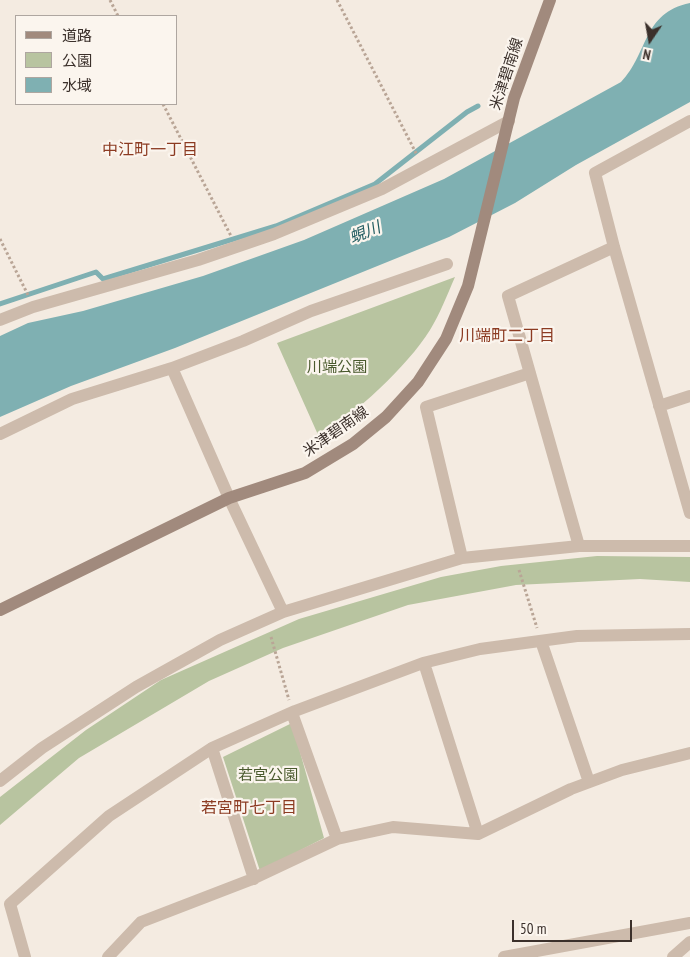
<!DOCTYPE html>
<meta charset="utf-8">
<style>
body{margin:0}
#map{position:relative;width:690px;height:957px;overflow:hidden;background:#f4ebe1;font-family:"PT Sans Narrow","Noto Sans JP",sans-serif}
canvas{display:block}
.legend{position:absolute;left:15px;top:15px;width:162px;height:90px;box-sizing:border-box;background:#fbf5ee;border:1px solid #aea6a0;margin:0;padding:6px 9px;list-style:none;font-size:15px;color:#3b302b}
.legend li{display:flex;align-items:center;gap:10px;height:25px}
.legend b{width:25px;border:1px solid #aea6a0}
.north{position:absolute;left:625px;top:15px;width:50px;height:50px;-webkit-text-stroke:4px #fbf5ee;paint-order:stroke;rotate:192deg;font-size:14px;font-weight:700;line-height:20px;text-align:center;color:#3b302b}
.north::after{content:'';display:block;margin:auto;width:18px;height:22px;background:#3b302b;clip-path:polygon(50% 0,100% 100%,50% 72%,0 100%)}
.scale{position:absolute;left:512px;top:920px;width:120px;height:22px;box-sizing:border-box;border:2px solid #3b302b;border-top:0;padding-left:6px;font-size:15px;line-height:18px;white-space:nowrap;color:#3b302b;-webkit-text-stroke:4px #fbf5ee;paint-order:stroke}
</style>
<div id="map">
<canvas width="690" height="957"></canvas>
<ul class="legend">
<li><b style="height:6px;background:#a18a7d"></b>道路</li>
<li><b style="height:14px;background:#b8c4a0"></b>公園</li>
<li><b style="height:14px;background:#7fb0b2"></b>水域</li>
</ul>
<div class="north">N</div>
<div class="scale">50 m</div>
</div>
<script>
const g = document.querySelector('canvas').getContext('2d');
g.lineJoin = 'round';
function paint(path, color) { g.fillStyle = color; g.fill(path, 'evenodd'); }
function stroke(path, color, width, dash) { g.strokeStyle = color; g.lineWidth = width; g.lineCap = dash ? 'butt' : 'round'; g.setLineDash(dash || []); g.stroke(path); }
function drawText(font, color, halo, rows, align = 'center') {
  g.font = font + ' "PT Sans Narrow","Noto Sans JP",sans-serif'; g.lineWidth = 4.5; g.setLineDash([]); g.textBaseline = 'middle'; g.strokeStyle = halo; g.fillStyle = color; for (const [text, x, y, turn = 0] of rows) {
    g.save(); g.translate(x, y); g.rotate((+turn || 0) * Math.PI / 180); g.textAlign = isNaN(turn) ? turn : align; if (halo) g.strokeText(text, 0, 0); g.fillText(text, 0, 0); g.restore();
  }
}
paint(new Path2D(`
 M 455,277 C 447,295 440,314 430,330 C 407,367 355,414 319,437 L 277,343 Z
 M 597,556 L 690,557 L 690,582 L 640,579 L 516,585 L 408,605 L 283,648 L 209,681 L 79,758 L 0,825 L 0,797 L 86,730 L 161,680 L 299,619 L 441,577 L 501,566 Z
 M 292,723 L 324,838 L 260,871 L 223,757 Z`), '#b8c4a0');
paint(new Path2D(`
 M 690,3 L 690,102 L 576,165 L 515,203 L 449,237 L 175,348 L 71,386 L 0,417 L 0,336 L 28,323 L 83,311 L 203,276 L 304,240 L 444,179 L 621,82 C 649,53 642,13 690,3 Z`), '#7fb0b2');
stroke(new Path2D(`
 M 0,304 L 96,272 L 103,279 L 276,226 L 375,184 L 467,112 L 478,106`), '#7fb0b2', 5);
stroke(new Path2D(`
 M 110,0 L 118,16
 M 337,0 L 417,155
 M 163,104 L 231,236
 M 0,239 L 28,295
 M 519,570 L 537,628
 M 271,637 L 289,700`), '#b9a596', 3, [2.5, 2.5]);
stroke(new Path2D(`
 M 690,121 L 595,173 L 614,247 L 690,513
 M 0,320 L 33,307 L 198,260 L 274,234 L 382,189 L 509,121
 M 172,368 L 229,498 L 283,612
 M 659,406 L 690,396
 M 0,434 L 72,399 L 172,368 L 243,341 L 311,311 L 447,264
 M 579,546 L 508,296 L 614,247
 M 462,558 L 426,407 L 530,373
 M 541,641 L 589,782
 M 424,663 L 478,834
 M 292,713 L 337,839
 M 212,748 L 254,879
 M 0,781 L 42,748 L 136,687 L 220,640 L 283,612 L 462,558 L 579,546 L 690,546
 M 25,957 L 10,904 L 109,816 L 212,748 L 295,711 L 423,663 L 480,649 L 577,636 L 690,634
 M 108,957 L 141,922 L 250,880 L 337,839 L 393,827 L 478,834 L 571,789 L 622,770 L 690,753
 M 504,957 L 690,923
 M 673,957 L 690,942`), '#cdbbac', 12);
stroke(new Path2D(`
 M 0,610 L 229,498 L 305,473 L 353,444 L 386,417 L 418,382 L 446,339 L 468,286 L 514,98 L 550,0`), '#a18a7d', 12);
drawText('15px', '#3b302b', '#fbf5ee', [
 ["米津碧南線",507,74,-72],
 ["米津碧南線",336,432,-35]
]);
drawText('15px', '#4a5a2e', '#fbf5ee', [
 ["川端公園",337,368],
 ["若宮公園",268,776]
]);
drawText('16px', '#8c3b22', '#fbf5ee', [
 ["中江町一丁目",150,150],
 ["川端町二丁目",507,336],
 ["若宮町七丁目",249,808]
]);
drawText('italic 16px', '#1f5a5e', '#fbf5ee', [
 ["蜆川",365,233,-22]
]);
</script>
